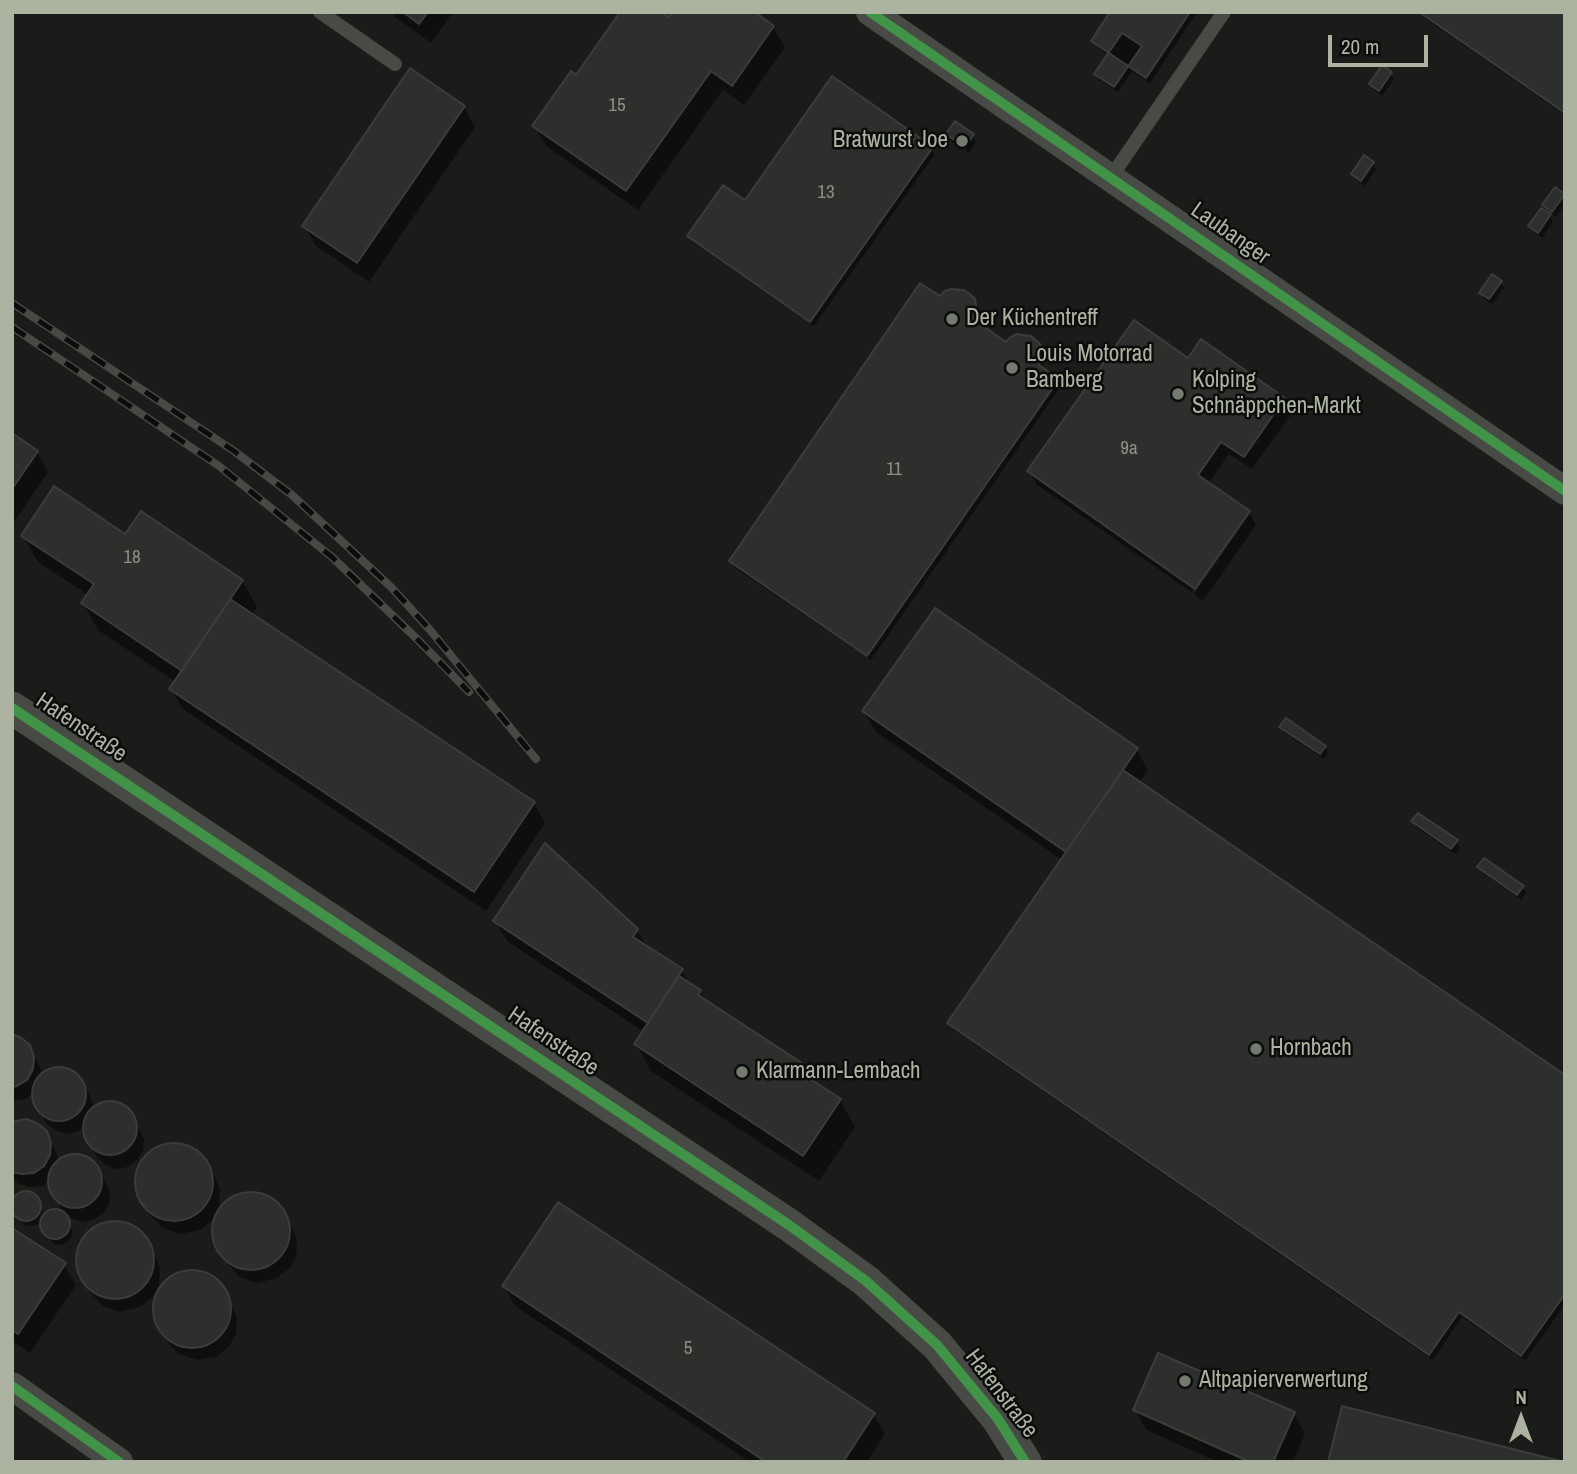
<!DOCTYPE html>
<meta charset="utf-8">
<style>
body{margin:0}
#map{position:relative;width:1577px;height:1474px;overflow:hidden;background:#101110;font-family:"Archivo Narrow",sans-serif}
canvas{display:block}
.frame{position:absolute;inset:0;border:14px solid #acb3a0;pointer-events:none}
.north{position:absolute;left:1486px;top:1383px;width:70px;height:70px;-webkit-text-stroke:5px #0b0c0b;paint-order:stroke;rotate:0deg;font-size:19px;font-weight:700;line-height:28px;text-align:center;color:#acb3a0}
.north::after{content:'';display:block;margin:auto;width:24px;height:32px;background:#acb3a0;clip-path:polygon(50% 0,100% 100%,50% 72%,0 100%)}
.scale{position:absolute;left:1328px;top:35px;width:100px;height:32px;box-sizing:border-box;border:4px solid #acb3a0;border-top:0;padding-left:9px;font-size:21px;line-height:24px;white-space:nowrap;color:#acb3a0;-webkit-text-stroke:5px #0b0c0b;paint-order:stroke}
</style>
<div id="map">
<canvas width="1577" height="1474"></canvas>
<div class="frame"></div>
<div class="north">N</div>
<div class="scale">20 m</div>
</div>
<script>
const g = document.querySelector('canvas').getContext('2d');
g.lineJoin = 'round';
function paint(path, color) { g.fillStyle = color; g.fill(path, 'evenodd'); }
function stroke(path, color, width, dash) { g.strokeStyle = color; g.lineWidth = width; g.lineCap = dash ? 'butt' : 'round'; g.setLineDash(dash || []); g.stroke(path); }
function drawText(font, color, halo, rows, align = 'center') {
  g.font = font + ' "Archivo Narrow",sans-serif'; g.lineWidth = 5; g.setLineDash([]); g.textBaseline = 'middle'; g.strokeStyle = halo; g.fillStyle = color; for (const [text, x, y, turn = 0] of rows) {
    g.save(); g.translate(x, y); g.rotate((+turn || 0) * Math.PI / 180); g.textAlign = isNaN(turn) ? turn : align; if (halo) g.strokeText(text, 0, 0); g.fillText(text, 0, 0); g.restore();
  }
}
paint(new Path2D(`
 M 12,12 L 1565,12 L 1565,1462 L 12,1462 Z`), '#1b1c1a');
paint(new Path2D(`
 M 392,12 L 453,12 L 431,43 L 395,17 Z
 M 1113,12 L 1197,12 L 1150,83 L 1132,71 L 1118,92 L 1100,80 L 1096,74 L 1109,56 L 1097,47 L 1093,41 Z
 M 1416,12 L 1565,12 L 1565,115 Z
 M 670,20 L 773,27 L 785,47 L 744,105 L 723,90 L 638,210 L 546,146 L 534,126 L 576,77 Z
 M 1390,73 L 1394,79 L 1382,96 L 1374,90 L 1371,84 Z
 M 464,107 L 475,127 L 369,282 L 316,246 L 304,226 Z
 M 948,135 L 973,136 L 976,142 L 969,153 L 951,141 Z
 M 931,148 L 935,154 L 814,326 L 693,242 L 690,236 L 746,203 Z
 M 1373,163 L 1376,169 L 1365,186 L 1357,180 L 1353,174 Z
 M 1564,195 L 1565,204 L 1556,217 L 1548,211 L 1544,206 Z
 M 1550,216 L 1553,222 L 1542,238 L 1534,232 L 1530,226 Z
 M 1500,282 L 1504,288 L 1492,304 L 1484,299 L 1481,293 Z
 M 940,299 L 973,300 L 977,307 L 978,320 L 977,324 L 1006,344 L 1040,346 L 1045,359 L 1042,369 L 1058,380 L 1061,386 L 871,660 L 734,567 L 731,561 Z
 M 1201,341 L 1284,399 L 1292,413 L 1252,469 L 1229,454 L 1208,484 L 1249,512 L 1256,525 L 1203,601 L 1194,594 L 1249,515 L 1245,515 L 1191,592 L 1037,485 L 1029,471 L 1188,360 Z
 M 12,435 L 37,452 L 48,472 L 12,525 Z
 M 23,536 L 126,536 L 242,581 L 257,607 L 252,615 L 534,803 L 545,823 L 486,911 L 183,709 L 171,689 L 176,682 L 98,630 L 83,603 L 88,595 L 38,562 Z
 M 864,712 L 1137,750 L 1148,770 L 1139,783 L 1565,1077 L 1565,1304 L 1525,1361 L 1462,1317 L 1433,1360 L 953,1029 L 950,1023 L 1062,860 L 876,732 Z
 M 1281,727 L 1325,747 L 1328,753 L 1324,759 L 1285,733 Z
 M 1413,822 L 1456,842 L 1460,848 L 1455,854 L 1417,828 Z
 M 1479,867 L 1523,887 L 1526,893 L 1521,900 L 1483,873 Z
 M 495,921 L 637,930 L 647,948 L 682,971 L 690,985 L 699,991 L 706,1002 L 800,1065 L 810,1080 L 840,1100 L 855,1127 L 819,1181 L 651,1071 L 636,1044 L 644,1032 L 507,941 Z
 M 12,1036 L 28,1046 L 37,1060 L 41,1071 L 40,1076 L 50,1069 L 61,1067 L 73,1071 L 81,1079 L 89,1093 L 93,1104 L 93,1109 L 100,1104 L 112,1103 L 123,1106 L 131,1114 L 144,1139 L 143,1150 L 137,1160 L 128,1167 L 116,1169 L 105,1165 L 97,1157 L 88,1143 L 84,1132 L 85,1127 L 77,1132 L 66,1134 L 55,1130 L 46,1123 L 38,1108 L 34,1097 L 34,1093 L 25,1099 L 12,1101 Z
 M 12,1124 L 45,1133 L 54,1147 L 58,1157 L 57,1163 L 66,1157 L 77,1156 L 88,1159 L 97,1167 L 105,1181 L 110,1192 L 109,1204 L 103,1213 L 93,1220 L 82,1222 L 71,1218 L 64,1212 L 72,1230 L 72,1236 L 67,1242 L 61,1245 L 54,1244 L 49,1239 L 42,1226 L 43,1219 L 47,1214 L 54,1211 L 63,1212 L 50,1185 L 50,1180 L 42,1186 L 30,1187 L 19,1184 L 12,1178 Z
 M 173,1145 L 191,1149 L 207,1163 L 215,1177 L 220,1190 L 219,1208 L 214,1218 L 200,1230 L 180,1234 L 163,1228 L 150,1215 L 142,1201 L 137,1187 L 139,1171 L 148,1156 L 159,1148 Z
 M 24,1193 L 31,1194 L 37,1198 L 43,1212 L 43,1218 L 38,1224 L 32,1226 L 25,1225 L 20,1221 L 13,1208 L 14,1201 L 18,1195 Z
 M 250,1194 L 268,1197 L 284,1212 L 297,1239 L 296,1257 L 290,1268 L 277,1278 L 257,1283 L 240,1277 L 227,1263 L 219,1249 L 214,1235 L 216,1219 L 225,1205 L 235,1197 Z
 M 113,1223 L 131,1226 L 147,1241 L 155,1255 L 160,1268 L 159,1285 L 154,1296 L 140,1307 L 120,1312 L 103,1306 L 90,1292 L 82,1278 L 77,1264 L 79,1248 L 88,1234 L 99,1226 Z
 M 12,1230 L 64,1265 L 76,1285 L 30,1353 L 12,1341 Z
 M 190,1271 L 208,1275 L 224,1290 L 237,1317 L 236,1334 L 230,1345 L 217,1357 L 197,1360 L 179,1354 L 167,1341 L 159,1327 L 154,1313 L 156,1297 L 165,1282 L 176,1275 Z
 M 504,1286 L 874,1414 L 885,1434 L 867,1462 L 750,1462 L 515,1306 Z
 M 1135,1410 L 1294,1414 L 1305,1434 L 1293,1462 L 1218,1462 L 1146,1430 Z`), '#0007');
const building = new Path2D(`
 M 403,12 L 428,12 L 419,24 Z
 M 620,12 L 662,12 L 669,17 L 673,12 L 755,12 L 774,26 L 732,86 L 711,71 L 626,191 L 532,126 L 571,71 L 576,75 Z
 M 1110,12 L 1190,12 L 1146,78 L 1091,41 Z
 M 1419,12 L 1565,12 L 1565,113 Z
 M 1122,33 L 1142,46 L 1114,87 L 1094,74 Z
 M 1382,65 L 1392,72 L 1379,91 L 1369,84 Z
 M 410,68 L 465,106 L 357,263 L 302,226 Z
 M 832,76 L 933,147 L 810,322 L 687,236 L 723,185 L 745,200 Z
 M 955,121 L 974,134 L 965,148 L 946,134 Z
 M 1364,155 L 1374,162 L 1361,181 L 1351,174 Z
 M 1555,187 L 1565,194 L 1552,212 L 1542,205 Z
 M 1541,208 L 1551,214 L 1538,233 L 1528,226 Z
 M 1492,274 L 1502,281 L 1489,299 L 1479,293 Z
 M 920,283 L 940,296 L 945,291 L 951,289 L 964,290 L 970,294 L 975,299 L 976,306 L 976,313 L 973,319 L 1006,342 L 1011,337 L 1017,334 L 1031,336 L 1041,345 L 1043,352 L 1039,365 L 1059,379 L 867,656 L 729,561 Z
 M 1134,320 L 1188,358 L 1201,339 L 1285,398 L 1244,457 L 1221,442 L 1198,475 L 1250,511 L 1195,589 L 1027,471 Z
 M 12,433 L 38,451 L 12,489 Z
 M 54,486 L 125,534 L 141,511 L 243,580 L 182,671 L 81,603 L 94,584 L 21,536 Z
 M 230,599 L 535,802 L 474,892 L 169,689 Z
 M 935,608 L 1138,748 L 1066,852 L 862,711 Z
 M 1286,718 L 1326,746 L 1320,754 L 1279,727 Z
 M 1123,770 L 1565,1075 L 1565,1294 L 1521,1356 L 1459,1312 L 1429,1355 L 947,1023 Z
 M 1418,813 L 1458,840 L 1451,849 L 1411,821 Z
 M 545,843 L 638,929 L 633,937 L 683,969 L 648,1023 L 493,921 Z
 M 1484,858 L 1524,886 L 1517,895 L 1477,867 Z
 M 679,976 L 701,990 L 698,995 L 802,1063 L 797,1070 L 841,1099 L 803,1156 L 634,1044 Z
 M 12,1034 L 20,1037 L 30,1045 L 34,1057 L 33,1069 L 27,1080 L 17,1086 L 12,1087 Z
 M32 1094a27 27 0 1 1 54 0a27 27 0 1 1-54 0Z
 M83 1128a27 27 0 1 1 54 0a27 27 0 1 1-54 0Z
 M 26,1119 L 37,1123 L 47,1131 L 51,1143 L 50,1155 L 44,1166 L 34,1173 L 22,1174 L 12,1172 L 12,1122 Z
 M135 1182a39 39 0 1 1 78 0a39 39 0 1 1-78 0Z
 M48 1181a27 27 0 1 1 54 0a27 27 0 1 1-54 0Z
 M11 1206a15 15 0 1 1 30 0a15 15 0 1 1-30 0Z
 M212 1231a39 39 0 1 1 78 0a39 39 0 1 1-78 0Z
 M 558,1202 L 875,1413 L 843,1462 L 766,1462 L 502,1286 Z
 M40 1224a15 15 0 1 1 30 0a15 15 0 1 1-30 0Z
 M76 1260a39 39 0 1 1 78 0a39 39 0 1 1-78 0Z
 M 12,1228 L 66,1263 L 18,1334 L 12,1330 Z
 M153 1309a39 39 0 1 1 78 0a39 39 0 1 1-78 0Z
 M 1158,1353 L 1295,1412 L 1273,1462 L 1250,1462 L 1133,1410 Z
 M 1342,1406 L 1556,1460 L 1565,1462 L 1328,1462 Z`);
paint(building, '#2d2f2c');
stroke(building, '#3b3d39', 2);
stroke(new Path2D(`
 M 320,12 L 395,64
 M 1111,177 L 1224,12`), '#484a45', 14);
stroke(new Path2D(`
 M 870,12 L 1565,491
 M 12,1386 L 119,1462`), '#484a45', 28);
stroke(new Path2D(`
 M 12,708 L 789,1225 L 866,1281 L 937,1345 L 998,1419 L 1025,1462`), '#484a45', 33);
const rail = new Path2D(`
 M 12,303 L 234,451 L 292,495 L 392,588 L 430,630 L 536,759
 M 12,327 L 219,466 L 332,557 L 418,640 L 469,692`);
stroke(rail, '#474944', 8);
stroke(rail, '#0b0c0b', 5, [16]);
stroke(new Path2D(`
 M 870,12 L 1565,491
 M 12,708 L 789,1225 L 866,1281 L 937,1345 L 998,1419 L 1025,1462
 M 12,1386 L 119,1462`), '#419447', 10);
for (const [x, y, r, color] of [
 [962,141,7,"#757a6e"],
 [952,319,7,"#757a6e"],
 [1012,368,7,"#757a6e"],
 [1178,394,7,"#757a6e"],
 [1256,1049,7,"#757a6e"],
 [742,1072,7,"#757a6e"],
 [1185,1381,7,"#757a6e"]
]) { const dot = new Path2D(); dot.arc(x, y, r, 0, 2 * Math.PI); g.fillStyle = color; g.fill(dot); stroke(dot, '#0b0c0b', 2.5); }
drawText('19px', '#8c9283', null, [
 ["15",617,106],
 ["13",826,193],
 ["9a",1129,449],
 ["11",894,470],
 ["18",132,558],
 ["5",688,1349]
]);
drawText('23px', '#acb3a0', '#0b0c0b', [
 ["Bratwurst Joe",948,141,"right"],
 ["Der Küchentreff",966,319],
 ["Louis Motorrad",1026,355],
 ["Bamberg",1026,381],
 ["Kolping",1192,381],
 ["Schnäppchen-Markt",1192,407],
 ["Hornbach",1270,1049],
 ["Klarmann-Lembach",756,1072],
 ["Altpapierverwertung",1199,1381]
], 'left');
drawText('23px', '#acb3a0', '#0b0c0b', [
 ["Laubanger",1230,234,35],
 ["Hafenstraße",81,728,34],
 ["Hafenstraße",553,1042,34],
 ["Hafenstraße",1001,1394,53]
]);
</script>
